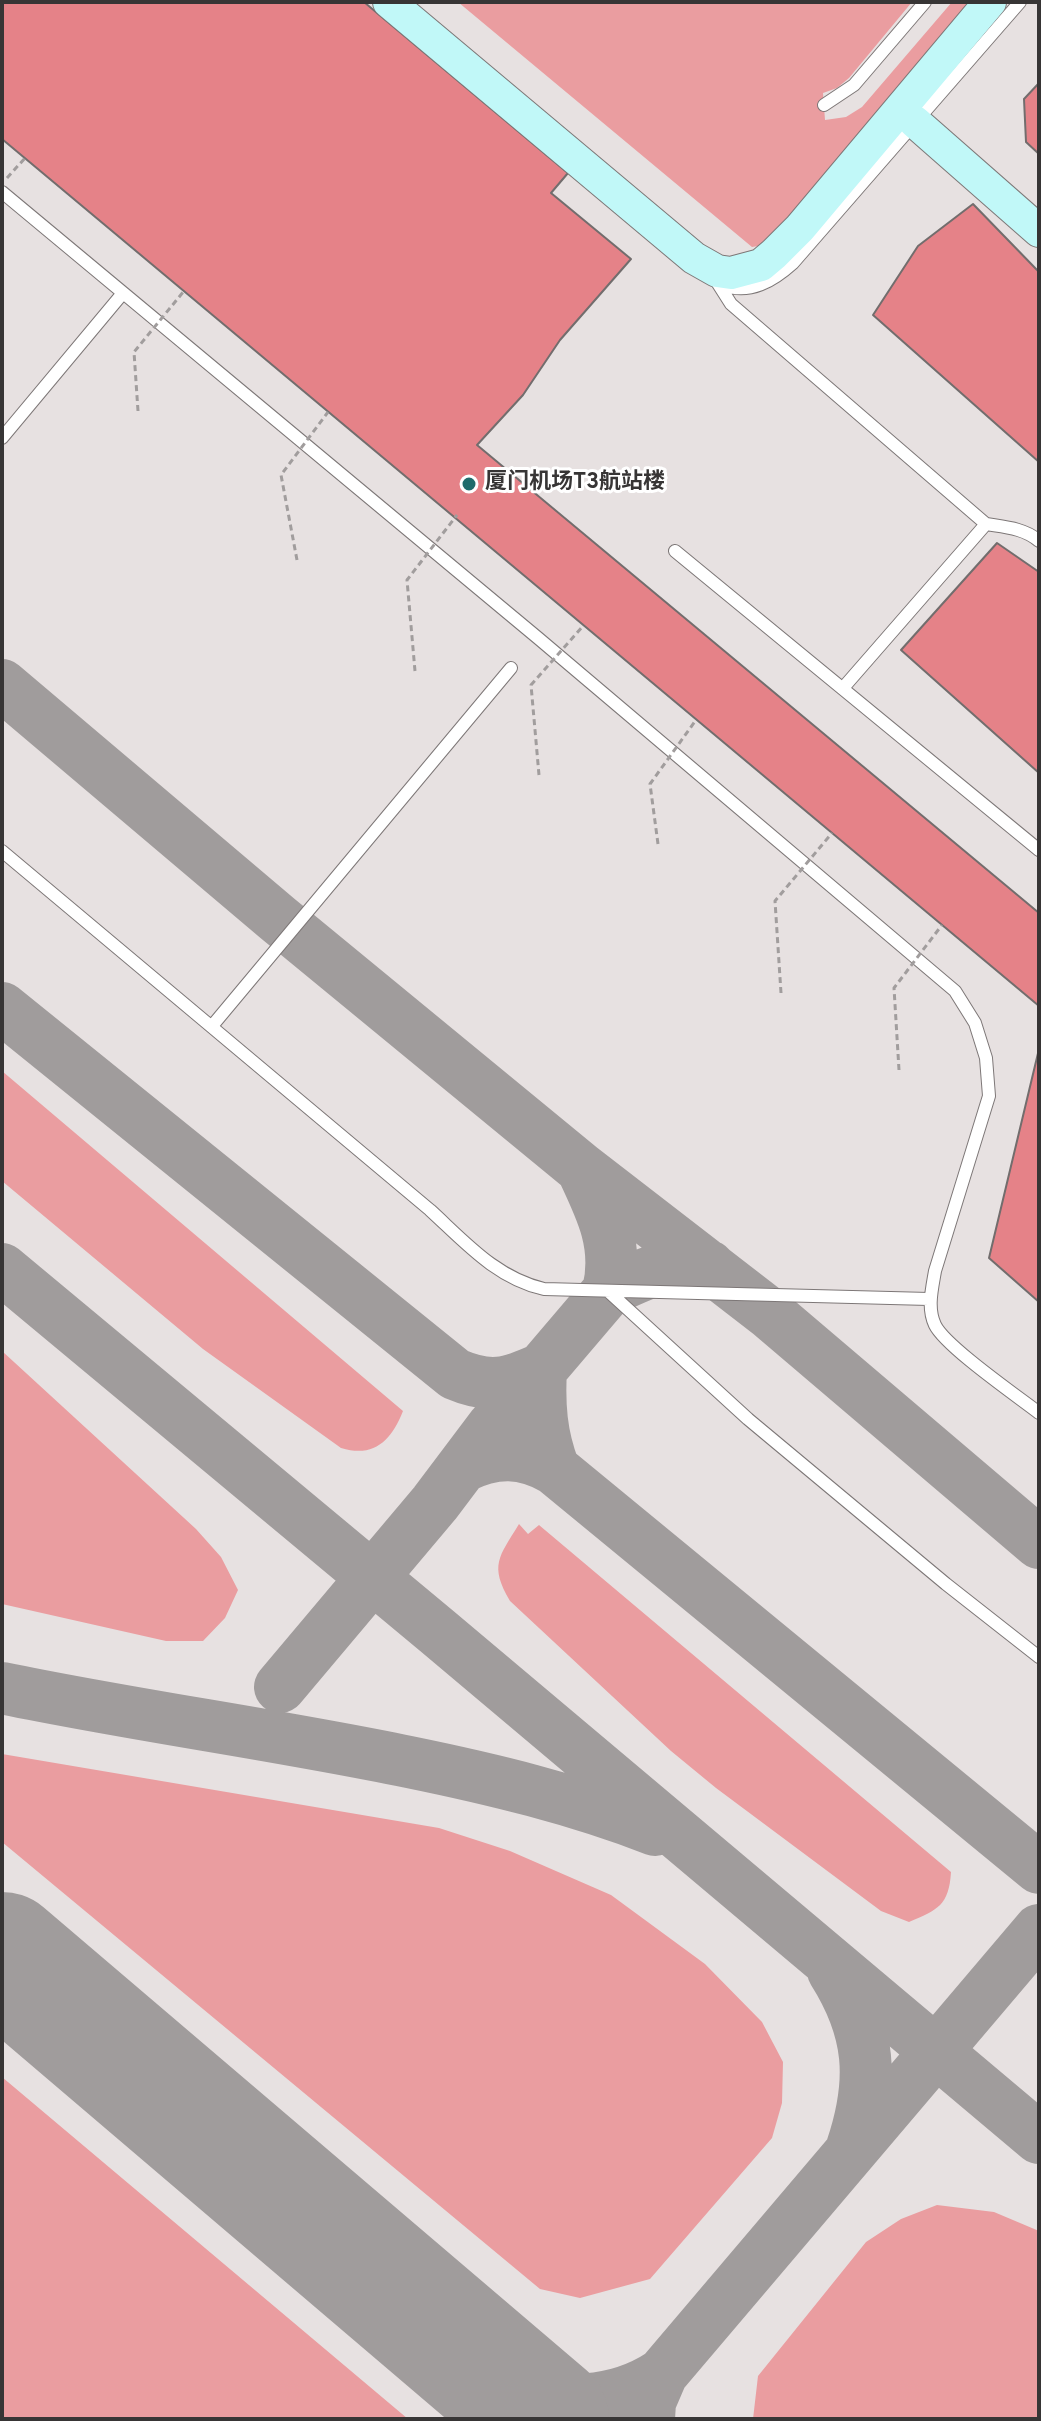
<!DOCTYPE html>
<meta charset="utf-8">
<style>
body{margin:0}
#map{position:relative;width:1041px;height:2421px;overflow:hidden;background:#e7e1e1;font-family:Overpass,sans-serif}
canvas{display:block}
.frame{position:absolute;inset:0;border:4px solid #373535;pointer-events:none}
</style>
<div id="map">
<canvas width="1041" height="2421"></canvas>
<div class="frame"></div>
</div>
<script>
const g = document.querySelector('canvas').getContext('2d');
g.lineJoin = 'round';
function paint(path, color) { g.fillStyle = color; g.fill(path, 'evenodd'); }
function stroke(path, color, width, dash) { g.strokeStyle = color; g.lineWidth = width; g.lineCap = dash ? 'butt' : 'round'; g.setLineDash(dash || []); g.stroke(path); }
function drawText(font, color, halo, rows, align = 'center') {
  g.font = font + ' Overpass,"Noto Sans SC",sans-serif'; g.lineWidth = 6; g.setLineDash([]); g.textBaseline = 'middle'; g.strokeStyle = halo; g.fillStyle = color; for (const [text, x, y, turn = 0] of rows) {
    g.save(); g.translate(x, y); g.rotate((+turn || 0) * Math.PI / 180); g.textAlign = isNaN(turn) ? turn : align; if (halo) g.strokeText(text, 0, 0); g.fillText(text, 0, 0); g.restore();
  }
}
paint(new Path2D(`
 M 458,2 L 912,2 L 849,78 L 837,88 L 823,93 L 825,120 L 846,117 L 862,107 L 952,2 L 973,2 L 777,243 L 752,247 Z
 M 2,1071 L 403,1411 C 391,1441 374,1458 341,1448 L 203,1349 L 2,1181 Z
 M 2,1351 L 196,1529 L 221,1557 L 238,1590 L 225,1618 L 203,1641 L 166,1641 L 2,1604 Z
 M 519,1524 L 528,1534 L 539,1525 L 951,1872 C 949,1905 938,1910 909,1922 L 881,1911 L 716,1788 L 671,1751 L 510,1601 C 489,1565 499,1557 519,1524 Z
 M 2,1754 L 439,1828 L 510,1851 L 611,1895 L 705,1964 L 762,2022 L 783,2062 L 782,2103 L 772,2138 L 650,2279 L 580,2298 L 540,2289 L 2,1842 Z
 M 2,2077 L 408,2419 L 2,2419 Z
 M 937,2205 L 994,2212 L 1039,2231 L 1039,2419 L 753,2419 L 758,2376 L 866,2242 L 901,2219 Z`), '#ea9da0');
stroke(new Path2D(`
 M 2,685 L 277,918 L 581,1168 L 770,1314 L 1039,1543
 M 2,1008 L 455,1374 C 490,1389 508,1384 541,1369 C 539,1405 541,1435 554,1469
 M 583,1171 C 602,1211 619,1246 608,1291 C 642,1274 670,1261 709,1266
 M 2,1269 L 438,1632 L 1039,2138
 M 462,1467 C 495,1451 523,1451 554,1469 L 1039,1868
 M 280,1687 L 435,1503 L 493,1426 L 608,1291
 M 2,1688 C 137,1716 274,1734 409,1762 C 492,1779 575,1799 655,1830
 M 833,1971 C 871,2031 874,2081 852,2147
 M 662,2374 L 1039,1930
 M 507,2387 C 559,2406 615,2405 662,2374 L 650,2402 L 649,2419`), '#a09c9c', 52);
stroke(new Path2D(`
 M 2,1956 L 545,2419`), '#a09c9c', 128);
const building = new Path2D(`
 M 2,2 L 364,2 L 568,173 L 551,193 L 631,259 L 560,340 L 523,395 L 477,445 L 1039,913 L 1039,1006 L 2,139 Z
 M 1039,83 L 1039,154 L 1026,142 L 1024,99 Z
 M 973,204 L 1039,272 L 1039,462 L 873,315 L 918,246 Z
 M 997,543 L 1039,572 L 1039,773 L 901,650 Z
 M 1039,1049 L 1039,1302 L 989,1258 Z`);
paint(building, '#e58288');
stroke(building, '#726d6d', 2);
const service = new Path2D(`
 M 824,105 L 854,85 L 925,2
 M 2,192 L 538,638 L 955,991 L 975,1023 L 986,1058 L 989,1096 L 935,1271 C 932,1289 927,1308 935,1325 C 945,1346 1017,1396 1039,1413
 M 717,282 L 731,304 L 986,524 L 843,688
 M 723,285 C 750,295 773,281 793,263 L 1020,2
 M 2,438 L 123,293
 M 986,524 C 1004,527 1024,528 1039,541
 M 675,551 L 1039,850
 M 2,851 L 430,1210 C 465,1242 496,1278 544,1289 L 929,1299
 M 212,1026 L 511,668
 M 608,1291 L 748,1419 L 946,1584 L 1039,1657`);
const secondary = new Path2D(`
 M 389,2 L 694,258 L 717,271 L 731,273 L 761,265 L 774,254 L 800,228 L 990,2
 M 915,122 L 1039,231`);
stroke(service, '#7d7777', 14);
stroke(secondary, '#7d7777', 34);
stroke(new Path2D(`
 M 7,178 L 25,158`), '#a19d9d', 3, [6, 4]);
stroke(service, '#fff', 12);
stroke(secondary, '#c1f8f8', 32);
stroke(new Path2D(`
 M 138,411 L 134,352 L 184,291
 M 297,560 L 281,475 L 328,412
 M 415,671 L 407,580 L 457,515
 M 539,775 L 531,685 L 583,626
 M 658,844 L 650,784 L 696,720
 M 781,993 L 775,901 L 832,833
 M 899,1070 L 894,988 L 942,925`), '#a19d9d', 3, [6, 4]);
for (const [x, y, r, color] of [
 [469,484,8,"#1f6b6b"]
]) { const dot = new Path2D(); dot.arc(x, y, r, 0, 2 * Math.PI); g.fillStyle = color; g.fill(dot); stroke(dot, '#fff', 3); }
drawText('bold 22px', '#373535', '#fff', [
 ["厦门机场T3航站楼",485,484]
], 'left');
</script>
